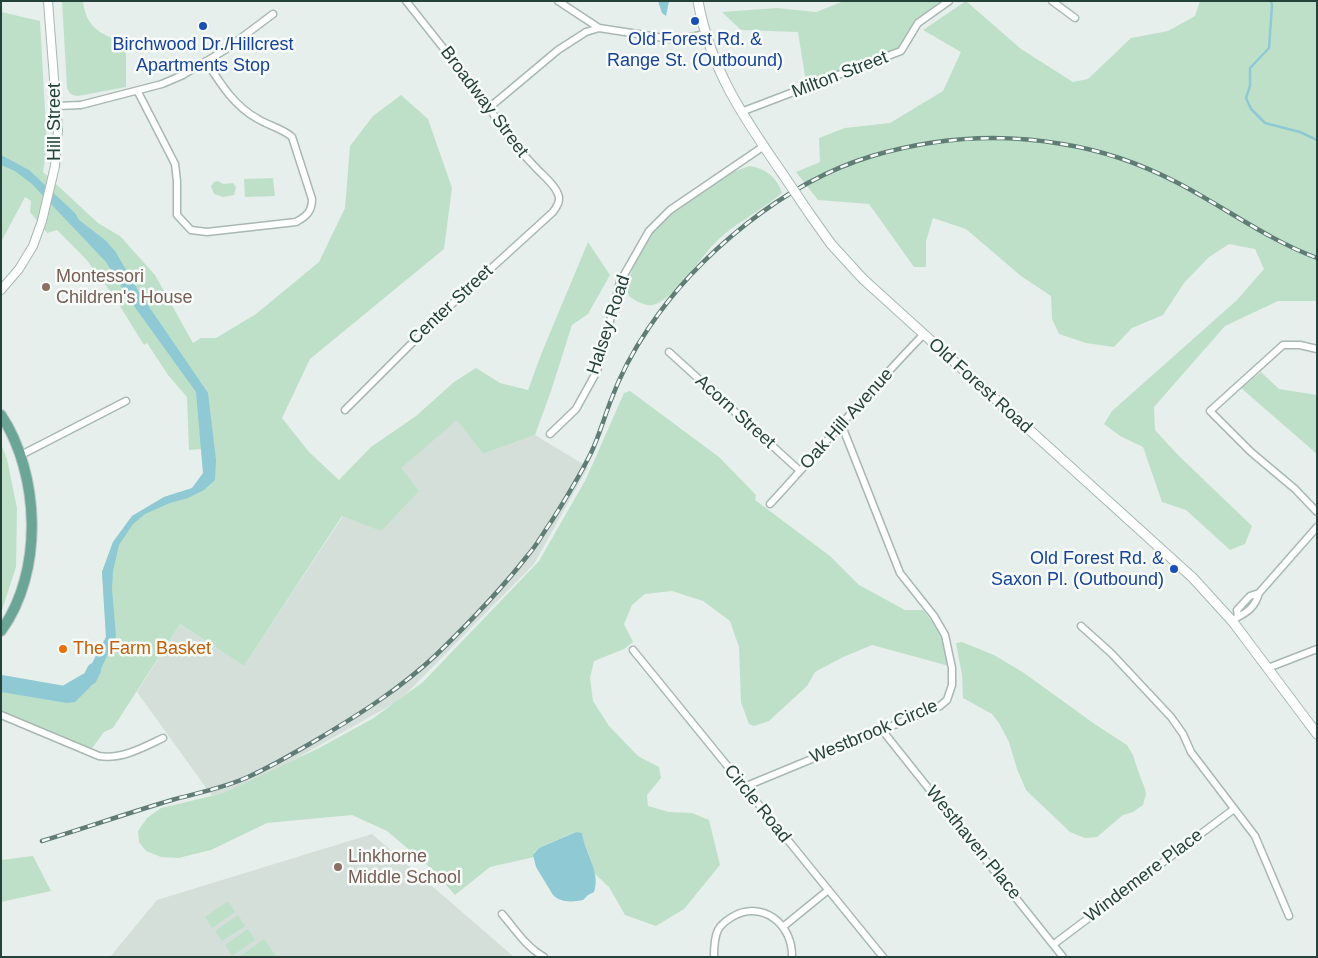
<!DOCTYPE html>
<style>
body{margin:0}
#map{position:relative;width:1318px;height:958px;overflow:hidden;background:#e6efeb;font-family:Helvetica,sans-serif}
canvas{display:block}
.frame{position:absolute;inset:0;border:2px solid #24423a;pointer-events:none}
</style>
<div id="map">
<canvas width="1318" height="958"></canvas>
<div class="frame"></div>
</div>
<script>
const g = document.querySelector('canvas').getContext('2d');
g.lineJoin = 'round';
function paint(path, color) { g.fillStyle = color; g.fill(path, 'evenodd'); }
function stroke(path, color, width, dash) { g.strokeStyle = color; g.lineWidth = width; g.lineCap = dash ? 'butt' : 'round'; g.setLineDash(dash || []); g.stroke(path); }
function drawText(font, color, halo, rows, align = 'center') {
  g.font = font + ' Helvetica,sans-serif'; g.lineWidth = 5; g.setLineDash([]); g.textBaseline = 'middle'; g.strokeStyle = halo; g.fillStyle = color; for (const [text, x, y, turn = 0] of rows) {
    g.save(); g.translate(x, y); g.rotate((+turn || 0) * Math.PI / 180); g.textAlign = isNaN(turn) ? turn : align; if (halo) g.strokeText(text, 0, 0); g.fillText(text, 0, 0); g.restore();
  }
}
paint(new Path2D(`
 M 457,419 L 483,454 L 535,435 L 588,467 L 534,564 L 400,700 L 217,803 L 137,692 L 180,624 L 244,666 L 343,516 Z
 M 372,834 L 514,957 L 110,957 L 157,900 Z`), '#d4dfda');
paint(new Path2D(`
 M 62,1 L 83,1 C 86,29 102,34 126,44 L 126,87 L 78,96 C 72,96 69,93 67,88 Z
 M 844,1 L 949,1 L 918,23 L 901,51 L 807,88 L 798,32 L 741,30 L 722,12 L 777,8 L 816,12 Z
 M 966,1 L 1021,49 L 1073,82 L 1088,79 L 1131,38 L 1168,31 L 1195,16 L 1200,1 L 1317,1 L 1317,301 L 1278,301 L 1225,326 L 1154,407 L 1155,430 L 1177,454 L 1252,526 L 1245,544 L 1230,550 L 1186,510 L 1162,502 L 1143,447 L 1120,436 L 1104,424 L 1112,411 L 1237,300 L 1264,269 L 1255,249 L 1229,244 L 1209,257 L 1184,283 L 1163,315 L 1132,328 L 1114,347 L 1086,343 L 1059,334 L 1052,319 L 1051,296 L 1021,276 L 966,229 L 933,218 L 926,241 L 926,267 L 914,267 L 869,204 L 818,200 L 796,172 L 820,162 L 819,138 L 845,128 L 890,123 L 943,91 L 961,52 L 923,30 Z
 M 1,12 L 40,21 L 47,147 L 43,172 L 98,223 L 120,236 L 155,275 L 193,343 L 201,338 L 216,338 L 256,314 L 319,262 L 345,208 L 350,146 L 373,116 L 401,95 L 428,119 L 452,188 L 444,249 L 310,359 L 282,418 L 309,452 L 339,480 L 371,447 L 416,416 L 454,382 L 476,368 L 500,383 L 528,390 L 542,352 L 588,242 L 610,275 L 588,314 L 572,325 L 551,391 L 535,435 L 483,454 L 457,420 L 401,468 L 419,491 L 381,531 L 342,516 L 244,666 L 180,624 L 113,728 L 104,732 L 90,751 L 1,715 L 1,679 L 7,682 L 64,693 L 82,682 L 106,637 L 102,572 L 113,542 L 132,516 L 164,497 L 193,488 L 204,473 L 201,449 L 189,450 L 187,397 L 168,375 L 147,343 L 144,345 L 113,295 L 86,259 L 57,230 L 47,233 L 30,212 L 31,201 L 25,197 L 1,242 Z
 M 749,166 C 765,168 777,177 782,193 C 760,212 732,224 712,246 C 699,260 672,301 653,305 C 644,306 636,301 629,296 L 627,290 L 629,279 L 643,242 L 679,206 L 714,185 L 733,172 Z
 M 273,178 L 275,196 L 245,197 L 244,179 Z
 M 218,181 L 223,184 L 233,183 L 236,187 L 234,195 L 223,197 L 214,194 L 211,186 L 214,182 Z
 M 1261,372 L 1279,389 L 1317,395 L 1317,454 L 1241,388 Z
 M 630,391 L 719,457 L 756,495 L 755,500 L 830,556 L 859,585 L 905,610 L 923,610 L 941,633 L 949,666 L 872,645 L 841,658 L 815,672 L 807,686 L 769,721 L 754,726 L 749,724 L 741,702 L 739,647 L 730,621 L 703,601 L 672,591 L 645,594 L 632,605 L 624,624 L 633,642 L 624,649 L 594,661 L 590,678 L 593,701 L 609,726 L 638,756 L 659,767 L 661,778 L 647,795 L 648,806 L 669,812 L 692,813 L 709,820 L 720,865 L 684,909 L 656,926 L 625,915 L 609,887 L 593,872 C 593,859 584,847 582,834 L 575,832 L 539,848 L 535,852 L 534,857 L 490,867 L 455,895 L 433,870 L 387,831 L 352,815 L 267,823 L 211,850 L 178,858 L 161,857 L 146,851 L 139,842 L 138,831 L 147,818 L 161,808 L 224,793 L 319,748 L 372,719 L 423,682 L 539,561 L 586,479 L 624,393 Z
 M 1,444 L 7,459 L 17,508 L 16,567 L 1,613 Z
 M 962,642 L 994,655 L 1024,673 L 1096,725 L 1127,745 L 1133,755 L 1137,768 L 1145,789 L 1146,794 L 1143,805 L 1133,812 L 1123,815 L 1097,837 L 1085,838 L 1070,832 L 1026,790 L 1017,769 L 1009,742 L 999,723 L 992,714 L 963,698 L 962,675 L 956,643 Z
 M 33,856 L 51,891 L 1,902 L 1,860 Z
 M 228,901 L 235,912 L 212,928 L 205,917 Z
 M 238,915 L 245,926 L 222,941 L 215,931 Z
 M 248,929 L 255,940 L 232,956 L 225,945 Z
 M 264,939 L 276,956 L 239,957 Z`), '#bfe0c8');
paint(new Path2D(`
 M 658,1 L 669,1 L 666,16 L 662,13 Z
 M 1,155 L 29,170 L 75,213 L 79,220 L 105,240 L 115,251 L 139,292 L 208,393 L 216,460 L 215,480 L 204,490 L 188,498 L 170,503 L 145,514 L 133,524 L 119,545 L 113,571 L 112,589 L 116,637 L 96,679 L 90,687 L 75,702 L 67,703 L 1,692 L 1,680 L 25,689 L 67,694 L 80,686 L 106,637 L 102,572 L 113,542 L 132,516 L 164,497 L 192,488 L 203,473 L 196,392 L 129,299 L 106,262 L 32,184 L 15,171 L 1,165 Z
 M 576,832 L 582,833 C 585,853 601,873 594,892 L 588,895 L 583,900 C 573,902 561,903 553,895 L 536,867 L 533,855 L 539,848 Z`), '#8ec9d4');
stroke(new Path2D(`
 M 1271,1 L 1272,6 L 1269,48 L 1250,68 L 1250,86 L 1246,98 L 1251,109 L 1265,123 L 1300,132 L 1317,140`), '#8ec9d4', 2.5);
stroke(new Path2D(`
 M 1,682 L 64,693 L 90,678 L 94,670`), '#8ec9d4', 14);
const minor = new Path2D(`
 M 558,1 L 599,28
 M 1052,1 L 1075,18
 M 138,92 L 175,164 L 177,181 L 177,215 L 191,230 L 207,232 L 296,222 C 307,216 312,211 312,199 L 292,137 C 282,128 269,126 258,119 C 234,106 220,83 206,61
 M 57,106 L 81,105 L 162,84 L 183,75 L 225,50 L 273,14
 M 490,107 L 558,50 L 586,32 L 599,28 L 677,40 L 705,34
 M 741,112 L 901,51 L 918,23 L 949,1
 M 1317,349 L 1300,345 L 1283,345 L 1210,411 L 1251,452 L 1295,489 L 1317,512
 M 669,352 L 800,471
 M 345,410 L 442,313 L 553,212 C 557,206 561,201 558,194 C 555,185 545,177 538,170 C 520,151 500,131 490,107 L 406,1
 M 550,434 L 576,409 L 597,371 L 620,282 L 649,231 L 670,210 L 764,146
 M 21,455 L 126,401
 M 770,504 C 822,448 870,389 924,334
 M 1238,617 L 1237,610 L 1250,596 L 1259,593 L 1317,527
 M 1236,618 C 1248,612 1255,607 1259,593
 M 1081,626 L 1111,653 L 1171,717 L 1183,734 L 1191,752 L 1255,836 L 1289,916
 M 633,650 L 883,957
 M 1268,668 L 1317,649
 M 1,715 L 99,756 C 121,760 144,747 163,738
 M 882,730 L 1063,957
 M 744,787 L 940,706 L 947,700 L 952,685 L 952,668 L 945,635 L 934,616 L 900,573 L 842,426
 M 502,914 C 515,929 526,947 544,957
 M 784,926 L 827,891
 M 1054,944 L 1234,809
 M 714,957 C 714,948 714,938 718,930 C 721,924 727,920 732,917 C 763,899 793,925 792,957`);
const tertiary = new Path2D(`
 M 1,290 L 19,269 L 33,246 L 42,221 L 55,166 L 58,130 L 48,1`);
const secondary = new Path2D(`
 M 698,1 C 710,69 744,118 782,173
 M 809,213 L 831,244 L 863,279 L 1193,578 L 1233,622 L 1317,734`);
const primary = new Path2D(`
 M 1,415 C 40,474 44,572 1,631`);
stroke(minor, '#a8b8b2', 9);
stroke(tertiary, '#a8b8b2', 10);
stroke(secondary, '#a4bbb3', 11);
stroke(primary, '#c2cac8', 12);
stroke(minor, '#fff', 6);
stroke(tertiary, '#fff', 8);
stroke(secondary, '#fff', 9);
stroke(primary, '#6aa596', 10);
const rail = new Path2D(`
 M 42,841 C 85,828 128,813 172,800 C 197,793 224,788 248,777 C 272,766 296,752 318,739 C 360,714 401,688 436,655 C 468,624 500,591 528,555 C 537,545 543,533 551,522 C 565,500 579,477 591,453 C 599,436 604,418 611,400 C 620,376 633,351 648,329 C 697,255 785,182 872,156 C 933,138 999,133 1062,144 C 1101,150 1141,164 1176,182 C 1223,206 1266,239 1317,258`);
stroke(rail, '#5f7d75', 4.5);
stroke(rail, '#f7fbf9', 2.5, [8]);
const secondaryBridge = new Path2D(`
 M 782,173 L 809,213`);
stroke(secondaryBridge, '#a4bbb3', 11, []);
stroke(secondaryBridge, '#fff', 9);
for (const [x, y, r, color] of [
 [695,21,5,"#1a4fb4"],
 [203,26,5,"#1a4fb4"],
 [46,287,5,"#8d6e63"],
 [1174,569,5,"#1a4fb4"],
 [63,649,5,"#e8710a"],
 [338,867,5,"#8d6e63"]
]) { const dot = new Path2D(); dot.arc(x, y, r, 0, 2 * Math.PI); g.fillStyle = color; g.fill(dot); stroke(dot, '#f7fbf9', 2); }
drawText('18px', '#164399', '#f7fbf9', [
 ["Old Forest Rd. &",695,40],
 ["Range St. (Outbound)",695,61],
 ["Birchwood Dr./Hillcrest",203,45],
 ["Apartments Stop",203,66],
 ["Old Forest Rd. &",1164,559,"right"],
 ["Saxon Pl. (Outbound)",1164,580,"right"]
]);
drawText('18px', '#24423a', '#f7fbf9', [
 ["Milton Street",840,75,-21],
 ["Broadway Street",484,102,53],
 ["Hill Street",55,122,-90],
 ["Center Street",451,305,-43],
 ["Halsey Road",609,325,-72],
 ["Old Forest Road",980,386,42],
 ["Acorn Street",735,412,42],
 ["Oak Hill Avenue",847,419,-48],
 ["Westbrook Circle",874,732,-23],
 ["Circle Road",757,804,51],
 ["Westhaven Place",973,843,51],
 ["Windemere Place",1144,876,-37]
]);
drawText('18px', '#785e54', '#f7fbf9', [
 ["Montessori",56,277],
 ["Children's House",56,298],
 ["Linkhorne",348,857],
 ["Middle School",348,878]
], 'left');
drawText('18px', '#c56008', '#f7fbf9', [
 ["The Farm Basket",73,649]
], 'left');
</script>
